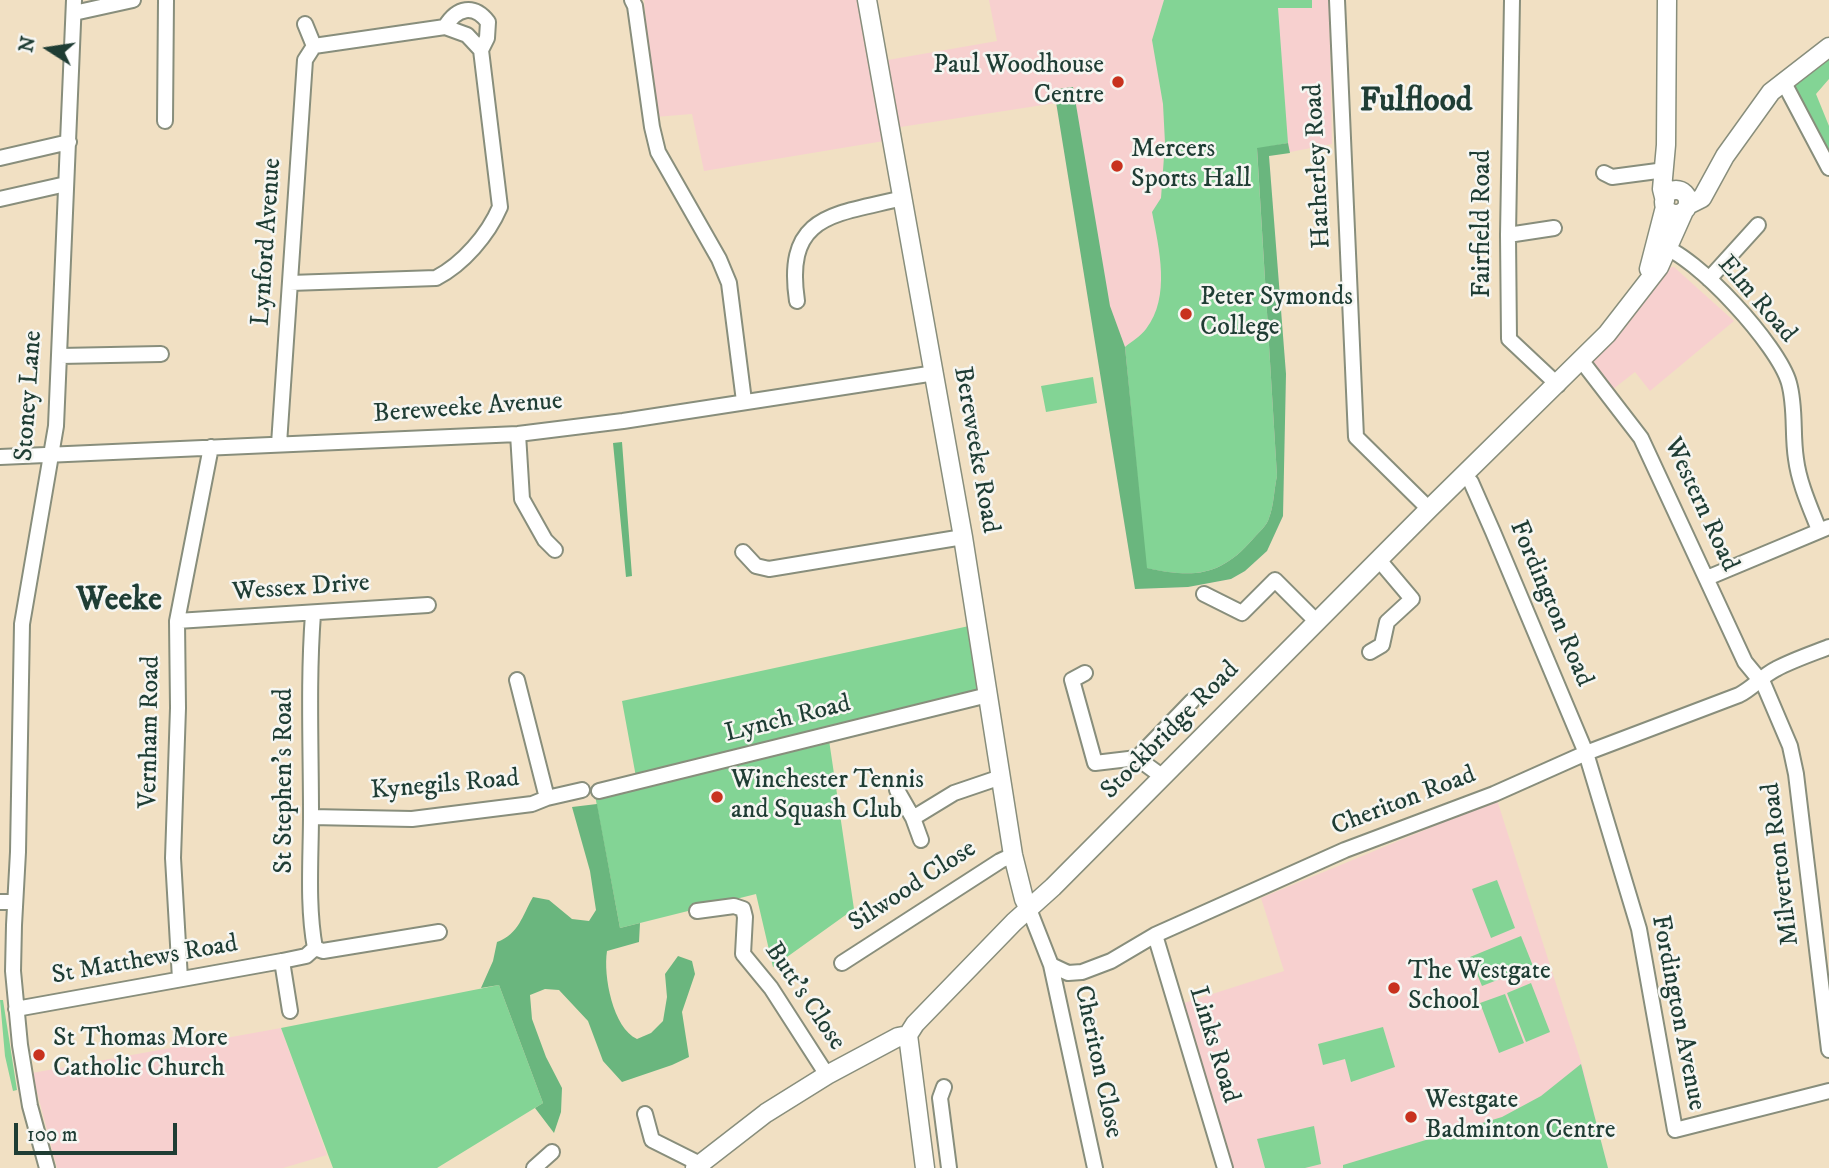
<!DOCTYPE html>
<style>
body{margin:0}
#map{position:relative;width:1829px;height:1168px;overflow:hidden;background:#f1e0c3;font-family:"IM FELL DW Pica",serif}
canvas{display:block}
.north{position:absolute;left:14px;top:14px;width:70px;height:70px;-webkit-text-stroke:5px #f6f6f2;paint-order:stroke;rotate:282deg;font-size:19px;font-weight:700;line-height:28px;text-align:center;color:#1f3d34}
.north::after{content:'';display:block;margin:auto;width:24px;height:32px;background:#1f3d34;clip-path:polygon(50% 0,100% 100%,50% 72%,0 100%)}
.scale{position:absolute;left:14px;top:1123px;width:163px;height:32px;box-sizing:border-box;border:4px solid #1f3d34;border-top:0;padding-left:9px;font-size:21px;line-height:24px;white-space:nowrap;color:#1f3d34;-webkit-text-stroke:5px #f6f6f2;paint-order:stroke}
</style>
<div id="map">
<canvas width="1829" height="1168"></canvas>
<div class="north">N</div>
<div class="scale">100 m</div>
</div>
<script>
const g = document.querySelector('canvas').getContext('2d');
g.lineJoin = 'round';
function paint(path, color) { g.fillStyle = color; g.fill(path, 'evenodd'); }
function stroke(path, color, width, dash) { g.strokeStyle = color; g.lineWidth = width; g.lineCap = dash ? 'butt' : 'round'; g.setLineDash(dash || []); g.stroke(path); }
function drawText(font, color, halo, rows, align = 'center') {
  g.font = font + ' "IM FELL DW Pica",serif'; g.lineWidth = 5; g.setLineDash([]); g.textBaseline = 'middle'; g.strokeStyle = halo; g.fillStyle = color; for (const [text, x, y, turn = 0] of rows) {
    g.save(); g.translate(x, y); g.rotate((+turn || 0) * Math.PI / 180); g.textAlign = isNaN(turn) ? turn : align; if (halo) g.strokeText(text, 0, 0); g.fillText(text, 0, 0); g.restore();
  }
}
paint(new Path2D(`
 M 644,0 L 857,0 L 884,141 L 704,171 L 692,114 L 655,117 Z
 M 989,0 L 1329,0 L 1332,144 L 1269,156 L 1286,374 L 1283,516 L 1267,551 L 1245,571 L 1231,579 L 1188,587 L 1135,589 L 1056,103 L 894,128 L 882,61 L 997,41 Z
 M 1674,267 L 1734,321 L 1650,391 L 1635,372 L 1608,393 L 1586,363 L 1665,268 Z
 M 1497,800 L 1583,1068 L 1608,1168 L 1228,1168 L 1178,1005 L 1284,971 L 1261,898 Z
 M 281,1028 L 327,1155 L 283,1168 L 57,1168 L 32,1073 Z`), '#f7d0cf');
paint(new Path2D(`
 M 1164,0 L 1312,0 L 1312,8 L 1278,8 L 1288,143 L 1257,149 L 1277,476 C 1274,489 1274,505 1269,518 C 1267,526 1258,533 1253,539 C 1220,577 1193,578 1146,568 L 1125,347 C 1131,342 1141,336 1146,329 C 1171,297 1159,248 1152,212 L 1161,198 L 1165,143 L 1163,104 L 1152,40 Z
 M 1829,50 L 1829,79 L 1816,94 L 1829,126 L 1829,162 L 1789,84 Z
 M 1093,377 L 1097,403 L 1046,412 L 1041,386 Z
 M 969,626 L 983,703 L 829,740 L 854,909 L 773,967 L 756,894 L 620,928 L 594,790 L 636,777 L 622,701 Z
 M 1497,880 L 1515,928 L 1491,938 L 1472,889 Z
 M 1521,936 L 1533,966 L 1482,986 L 1470,957 Z
 M 1531,983 L 1550,1032 L 1526,1042 L 1507,993 Z
 M 499,985 L 543,1103 L 437,1168 L 333,1168 L 281,1028 Z
 M 1505,994 L 1524,1043 L 1499,1053 L 1480,1003 Z
 M 0,1000 L 3,1000 L 17,1090 L 13,1091 L 5,1056 Z
 M 1383,1027 L 1395,1067 L 1351,1082 L 1345,1059 L 1323,1065 L 1318,1044 Z
 M 1581,1064 L 1608,1168 L 1343,1168 L 1343,1165 L 1502,1117 L 1541,1096 Z
 M 1314,1126 L 1321,1164 L 1305,1168 L 1265,1168 L 1257,1139 Z`), '#83d495');
paint(new Path2D(`
 M 1073,87 L 1110,306 L 1125,347 L 1147,568 C 1193,578 1220,577 1253,539 C 1258,533 1267,526 1269,518 C 1274,505 1274,489 1277,476 L 1257,148 L 1288,143 L 1290,153 L 1269,156 L 1286,374 L 1283,516 L 1267,551 L 1245,571 L 1231,579 L 1188,587 L 1135,589 L 1056,102 L 1058,89 Z
 M 622,442 L 632,576 L 626,577 L 613,443 Z
 M 597,804 L 620,928 L 640,923 L 639,942 L 607,951 C 603,976 613,1028 637,1039 L 651,1033 L 663,1021 L 667,997 L 665,974 L 678,956 L 692,961 L 695,974 L 682,1012 L 689,1057 L 672,1065 L 622,1082 L 603,1061 L 588,1021 L 559,990 L 545,989 L 530,995 L 532,1019 L 546,1057 L 562,1088 L 561,1112 L 554,1133 L 535,1108 L 543,1103 L 499,985 L 481,988 L 493,961 L 497,942 C 519,934 522,916 533,897 L 549,900 L 572,919 L 589,921 L 596,910 L 590,871 L 572,807 Z`), '#6ab67e');
const minor = new Path2D(`
 M 632,0 L 635,6 L 652,127 L 658,152 L 719,259 L 729,283 L 744,401
 M 1337,0 L 1356,437 L 1429,509
 M 1512,0 L 1508,235 L 1509,339 L 1558,385
 M 74,13 L 133,0
 M 305,24 L 314,46
 M 445,27 C 457,7 474,4 488,22 L 487,38 L 481,50
 M 1783,81 L 1829,168
 M 165,121 L 166,0
 M 0,158 L 69,142
 M 1604,173 L 1612,177 L 1665,170
 M 0,199 L 66,184
 M 1508,235 L 1554,228
 M 1659,245 C 1696,255 1779,346 1789,383 C 1796,408 1792,434 1796,459 C 1799,483 1810,507 1819,530
 M 1709,279 L 1758,225
 M 290,283 L 436,278 C 463,264 488,235 500,207 L 481,50 L 467,35 L 445,27 L 314,46
 M 797,301 C 784,213 835,215 903,198
 M 60,356 L 161,354
 M 1581,360 L 1641,438 L 1745,662 L 1764,685 L 1790,746 L 1796,774 L 1829,1050
 M 518,434 L 522,499 L 545,540 L 555,550
 M 279,444 L 305,60 L 314,46
 M 0,457 L 518,434 L 623,421 L 935,373
 M 1464,476 L 1471,482 L 1493,532 L 1586,753 L 1639,929 L 1675,1130 L 1829,1091
 M 743,552 L 756,566 L 769,569 L 963,537
 M 1707,578 L 1829,527
 M 1204,594 L 1242,613 L 1275,580 L 1317,622
 M 313,614 C 308,680 311,747 311,814 C 311,858 307,905 315,948
 M 177,621 L 428,605
 M 1370,652 L 1382,645 L 1387,622 L 1412,599 L 1379,560
 M 1085,673 L 1072,680 L 1095,763 L 1137,758 L 1163,777
 M 517,680 L 547,798
 M 1137,758 L 1192,701
 M 897,790 L 913,818
 M 599,791 L 988,695
 M 311,817 L 412,819 L 532,804 L 547,798 L 582,790
 M 921,840 L 913,818 L 954,793 L 1001,777
 M 0,902 L 15,902
 M 1029,909 L 1051,965 L 1068,973 L 1082,972 L 1111,961 L 1155,935 L 1345,850 L 1494,794 L 1586,753 L 1739,695 C 1753,688 1762,676 1776,669 C 1793,660 1811,654 1829,647
 M 697,911 L 734,906 L 743,909 L 745,917 L 743,954 L 771,988 L 827,1075
 M 1155,935 L 1225,1168
 M 282,961 L 290,1011
 M 842,963 L 1000,861 L 1013,855
 M 1051,965 L 1095,1168
 M 180,979 L 173,858 L 178,708 L 177,621 L 211,447
 M 16,1009 L 282,961 L 306,956 L 315,948 L 323,951 L 439,932
 M 944,1087 L 940,1098 L 949,1168
 M 645,1114 L 652,1140 L 700,1164
 M 47,1168 L 30,1106 L 20,1045 L 13,971 L 14,925 L 18,852 L 22,624 L 56,426 L 74,0
 M 534,1168 L 552,1152`);
const major = new Path2D(`
 M 867,0 L 963,537 L 1013,855 L 1024,899 L 1029,909
 M1664 202a12 12 0 1 1 24 0a12 12 0 1 1-24 0Z
 M 1665,201 L 1662,189 L 1666,145 L 1667,0
 M 1688,205 L 1702,198 L 1725,156 L 1771,92 L 1829,47
 M 1649,269 L 1665,207
 M 908,1035 L 925,1168
 M 695,1168 L 766,1113 L 827,1075 L 898,1037 L 908,1035 L 915,1024 L 1014,922 L 1053,887 L 1429,509 L 1607,334 L 1659,267 L 1684,211`);
stroke(minor, '#888e7c', 18);
stroke(major, '#888e7c', 21);
stroke(minor, '#fff', 14);
stroke(major, '#fff', 18);
for (const [x, y, r, color] of [
 [1118,82,7,"#c8321e"],
 [1117,166,7,"#c8321e"],
 [1186,314,7,"#c8321e"],
 [717,797,7,"#c8321e"],
 [1394,988,7,"#c8321e"],
 [39,1055,7,"#c8321e"],
 [1411,1117,7,"#c8321e"]
]) { const dot = new Path2D(); dot.arc(x, y, r, 0, 2 * Math.PI); g.fillStyle = color; g.fill(dot); stroke(dot, '#f6f6f2', 2.5); }
drawText('26px', '#1f3d34', '#f6f6f2', [
 ["Paul Woodhouse",1104,67,"right"],
 ["Centre",1104,97,"right"],
 ["Mercers",1131,151],
 ["Sports Hall",1131,181],
 ["Peter Symonds",1200,299],
 ["College",1200,329],
 ["Winchester Tennis",731,782],
 ["and Squash Club",731,812],
 ["The Westgate",1408,973],
 ["School",1408,1003],
 ["St Thomas More",53,1040],
 ["Catholic Church",53,1070],
 ["Westgate",1425,1102],
 ["Badminton Centre",1425,1132]
], 'left');
drawText('26px', '#1f3d34', '#f6f6f2', [
 ["Hatherley Road",1319,166,-93],
 ["Fairfield Road",1484,224,-90],
 ["Lynford Avenue",268,242,-86],
 ["Elm Road",1756,300,49],
 ["Stoney Lane",30,396,-86],
 ["Bereweeke Avenue",468,409,-4],
 ["Bereweeke Road",975,450,80],
 ["Western Road",1700,505,65],
 ["Wessex Drive",301,589,-4],
 ["Fordington Road",1550,604,67],
 ["Lynch Road",788,720,-14],
 ["Stockbridge Road",1171,731,-45],
 ["Vernham Road",151,732,-89],
 ["St Stephen's Road",286,781,-90],
 ["Kynegils Road",445,786,-5],
 ["Cheriton Road",1404,802,-21],
 ["Milverton Road",1782,864,-97],
 ["Silwood Close",913,887,-33],
 ["St Matthews Road",145,961,-10],
 ["Butt's Close",804,997,56],
 ["Fordington Avenue",1677,1013,79],
 ["Links Road",1213,1045,73],
 ["Cheriton Close",1097,1062,78]
]);
drawText('bold 33px', '#1f3d34', '#f6f6f2', [
 ["Fulflood",1416,103],
 ["Weeke",119,602]
]);
</script>
